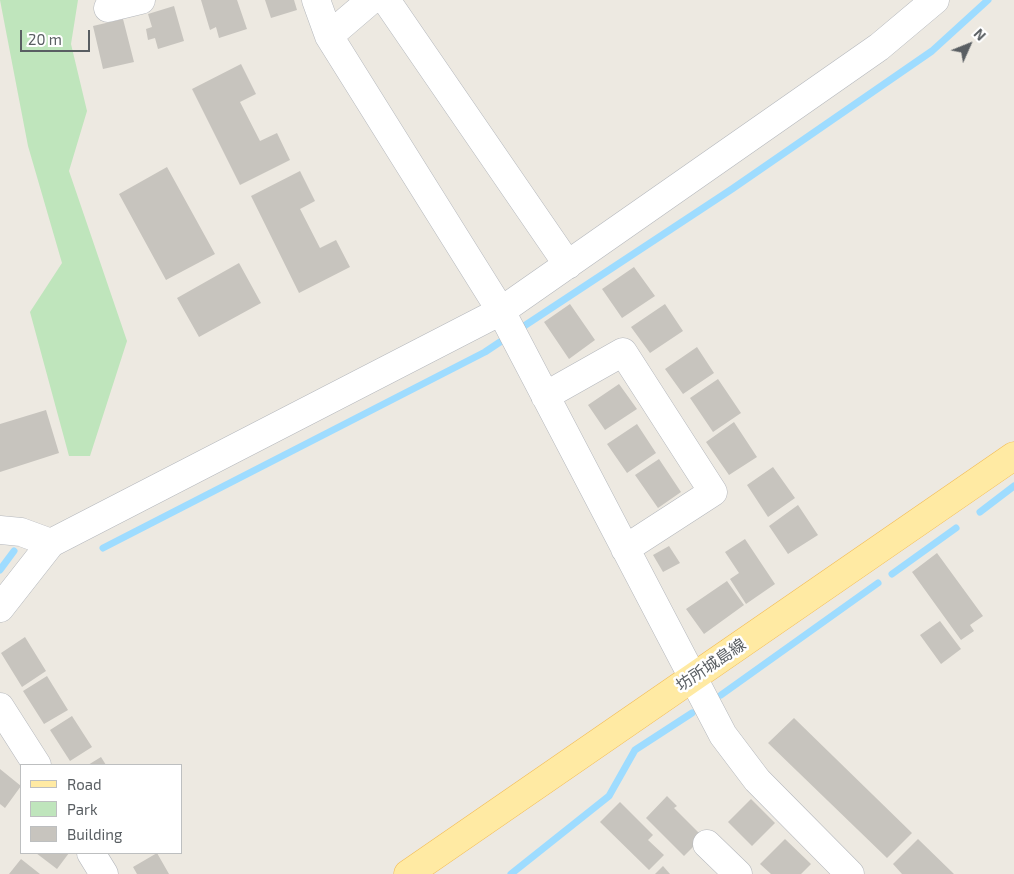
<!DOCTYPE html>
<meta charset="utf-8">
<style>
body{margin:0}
#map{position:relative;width:1014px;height:874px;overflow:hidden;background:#ede9e1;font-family:"Exo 2",sans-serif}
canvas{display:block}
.legend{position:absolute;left:20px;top:764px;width:162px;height:90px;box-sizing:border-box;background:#fff;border:1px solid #bdbfc0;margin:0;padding:6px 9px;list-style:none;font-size:15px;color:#595e62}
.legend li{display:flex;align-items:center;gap:10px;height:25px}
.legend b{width:25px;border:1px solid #bdbfc0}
.north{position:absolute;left:944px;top:20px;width:50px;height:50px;-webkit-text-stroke:4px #fff;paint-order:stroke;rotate:46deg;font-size:14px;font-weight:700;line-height:20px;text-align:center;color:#595e62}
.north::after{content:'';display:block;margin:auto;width:18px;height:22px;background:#595e62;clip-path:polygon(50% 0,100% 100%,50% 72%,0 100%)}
.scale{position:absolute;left:20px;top:30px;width:70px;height:22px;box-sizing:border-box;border:2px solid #595e62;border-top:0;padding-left:6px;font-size:15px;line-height:18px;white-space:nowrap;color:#595e62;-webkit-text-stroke:4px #fff;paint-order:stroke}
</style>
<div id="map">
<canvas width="1014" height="874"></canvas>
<ul class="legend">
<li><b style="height:6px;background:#ffeaa3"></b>Road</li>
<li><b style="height:14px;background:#bfe5bc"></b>Park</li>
<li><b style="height:14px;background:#c7c4be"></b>Building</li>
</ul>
<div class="north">N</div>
<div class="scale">20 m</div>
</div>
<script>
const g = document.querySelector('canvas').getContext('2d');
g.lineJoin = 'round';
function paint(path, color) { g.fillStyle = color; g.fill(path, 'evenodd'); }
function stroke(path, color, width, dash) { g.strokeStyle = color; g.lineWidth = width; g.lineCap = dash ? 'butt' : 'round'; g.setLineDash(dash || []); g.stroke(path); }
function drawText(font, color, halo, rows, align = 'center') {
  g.font = font + ' "Exo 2","Noto Sans JP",sans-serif'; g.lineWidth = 5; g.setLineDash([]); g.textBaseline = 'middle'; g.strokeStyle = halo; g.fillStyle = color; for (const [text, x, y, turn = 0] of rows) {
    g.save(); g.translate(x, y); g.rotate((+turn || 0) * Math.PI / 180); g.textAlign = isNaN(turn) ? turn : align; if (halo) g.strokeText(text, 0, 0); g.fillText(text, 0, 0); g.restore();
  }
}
paint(new Path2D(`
 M 0,0 L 78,0 L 71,44 L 87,111 L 69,171 L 127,341 L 90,456 L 69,456 L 30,312 L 62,263 L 28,146 Z`), '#bfe5bc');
stroke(new Path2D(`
 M 518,330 L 732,189 L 932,51 L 988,0
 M 980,512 L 1014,486
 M 103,548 L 485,352 L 509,336
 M 0,570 L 14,551
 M 892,574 L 956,528
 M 721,695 L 878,583
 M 511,874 L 609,796 L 635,750 L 692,713`), '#9edcff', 7);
paint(new Path2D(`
 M 201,0 L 237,0 L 247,29 L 219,38 L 216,27 L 210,30 Z
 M 265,0 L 294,0 L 297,10 L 271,18 Z
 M 174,6 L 184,41 L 158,49 L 155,38 L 148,40 L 146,29 L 152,27 L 148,14 Z
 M 123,19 L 134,62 L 103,69 L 93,26 Z
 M 241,64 L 256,94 L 240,102 L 260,141 L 277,133 L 290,160 L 240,185 L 192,89 Z
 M 167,167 L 215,254 L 166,280 L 119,194 Z
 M 300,171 L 315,201 L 300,209 L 320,248 L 336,240 L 350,267 L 299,293 L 251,196 Z
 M 239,263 L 261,303 L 199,337 L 177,298 Z
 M 634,267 L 655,296 L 622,318 L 602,289 Z
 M 570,304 L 595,340 L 569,359 L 544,322 Z
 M 665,304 L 683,331 L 650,353 L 631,327 Z
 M 697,347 L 714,373 L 683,394 L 665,369 Z
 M 718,379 L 741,413 L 713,432 L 690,398 Z
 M 619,384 L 637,409 L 605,430 L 588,405 Z
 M 46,410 L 59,453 L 0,472 L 0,424 Z
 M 734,422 L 757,457 L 729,475 L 706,442 Z
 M 637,424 L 656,453 L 627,473 L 607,444 Z
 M 659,459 L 681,492 L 658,508 L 635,475 Z
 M 773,467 L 795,498 L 768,517 L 747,485 Z
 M 798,505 L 818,535 L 788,554 L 769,526 Z
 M 745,539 L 775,584 L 746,604 L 730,579 L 739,573 L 725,552 Z
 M 669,546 L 680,563 L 663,572 L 653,555 Z
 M 937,553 L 983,616 L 970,625 L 974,631 L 961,640 L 912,572 Z
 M 727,581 L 744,605 L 704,634 L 686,609 Z
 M 940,621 L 961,649 L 941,664 L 920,635 Z
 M 25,637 L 46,671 L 22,687 L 1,653 Z
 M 47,676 L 68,710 L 44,724 L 23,691 Z
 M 72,716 L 92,747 L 70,761 L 50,730 Z
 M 794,718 L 912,833 L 887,858 L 768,743 Z
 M 101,757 L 106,765 L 88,765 Z
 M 0,769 L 21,786 L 5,808 L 0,804 Z
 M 667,796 L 677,806 L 674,808 L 703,837 L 684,856 L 646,818 Z
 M 751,799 L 775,823 L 752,846 L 728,822 Z
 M 620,802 L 653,835 L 648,840 L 664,855 L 649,870 L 600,822 Z
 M 785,839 L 811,864 L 801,874 L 771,874 L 760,864 Z
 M 918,839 L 954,874 L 902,874 L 893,864 Z
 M 36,853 L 69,853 L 57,869 Z
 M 157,853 L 169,874 L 137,874 L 133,867 Z
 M 21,859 L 40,874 L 9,874 Z
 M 663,866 L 670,874 L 655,874 Z`), '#c7c4be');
const minor = new Path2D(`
 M 316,0 L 329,36 L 501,311 L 723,735 L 757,780 L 850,874
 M 386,0 L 568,265
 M 108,8 L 141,0
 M 329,36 L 371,0
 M 545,396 L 623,352 L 713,492 L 625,549
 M 0,530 L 21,532 L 51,543
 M 0,608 L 51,543 L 501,311 L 879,47 L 935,0
 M 0,707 L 37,765
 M 707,844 L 738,874
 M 91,853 L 104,874`);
const major = new Path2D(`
 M 408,874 L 1014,456`);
stroke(minor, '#b4b7bc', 29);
stroke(major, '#f3bb53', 29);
stroke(minor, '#fff', 28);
stroke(major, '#ffeaa3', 28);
drawText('16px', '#595e62', '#fff', [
 ["坊所城島線",711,665,-34]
]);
</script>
